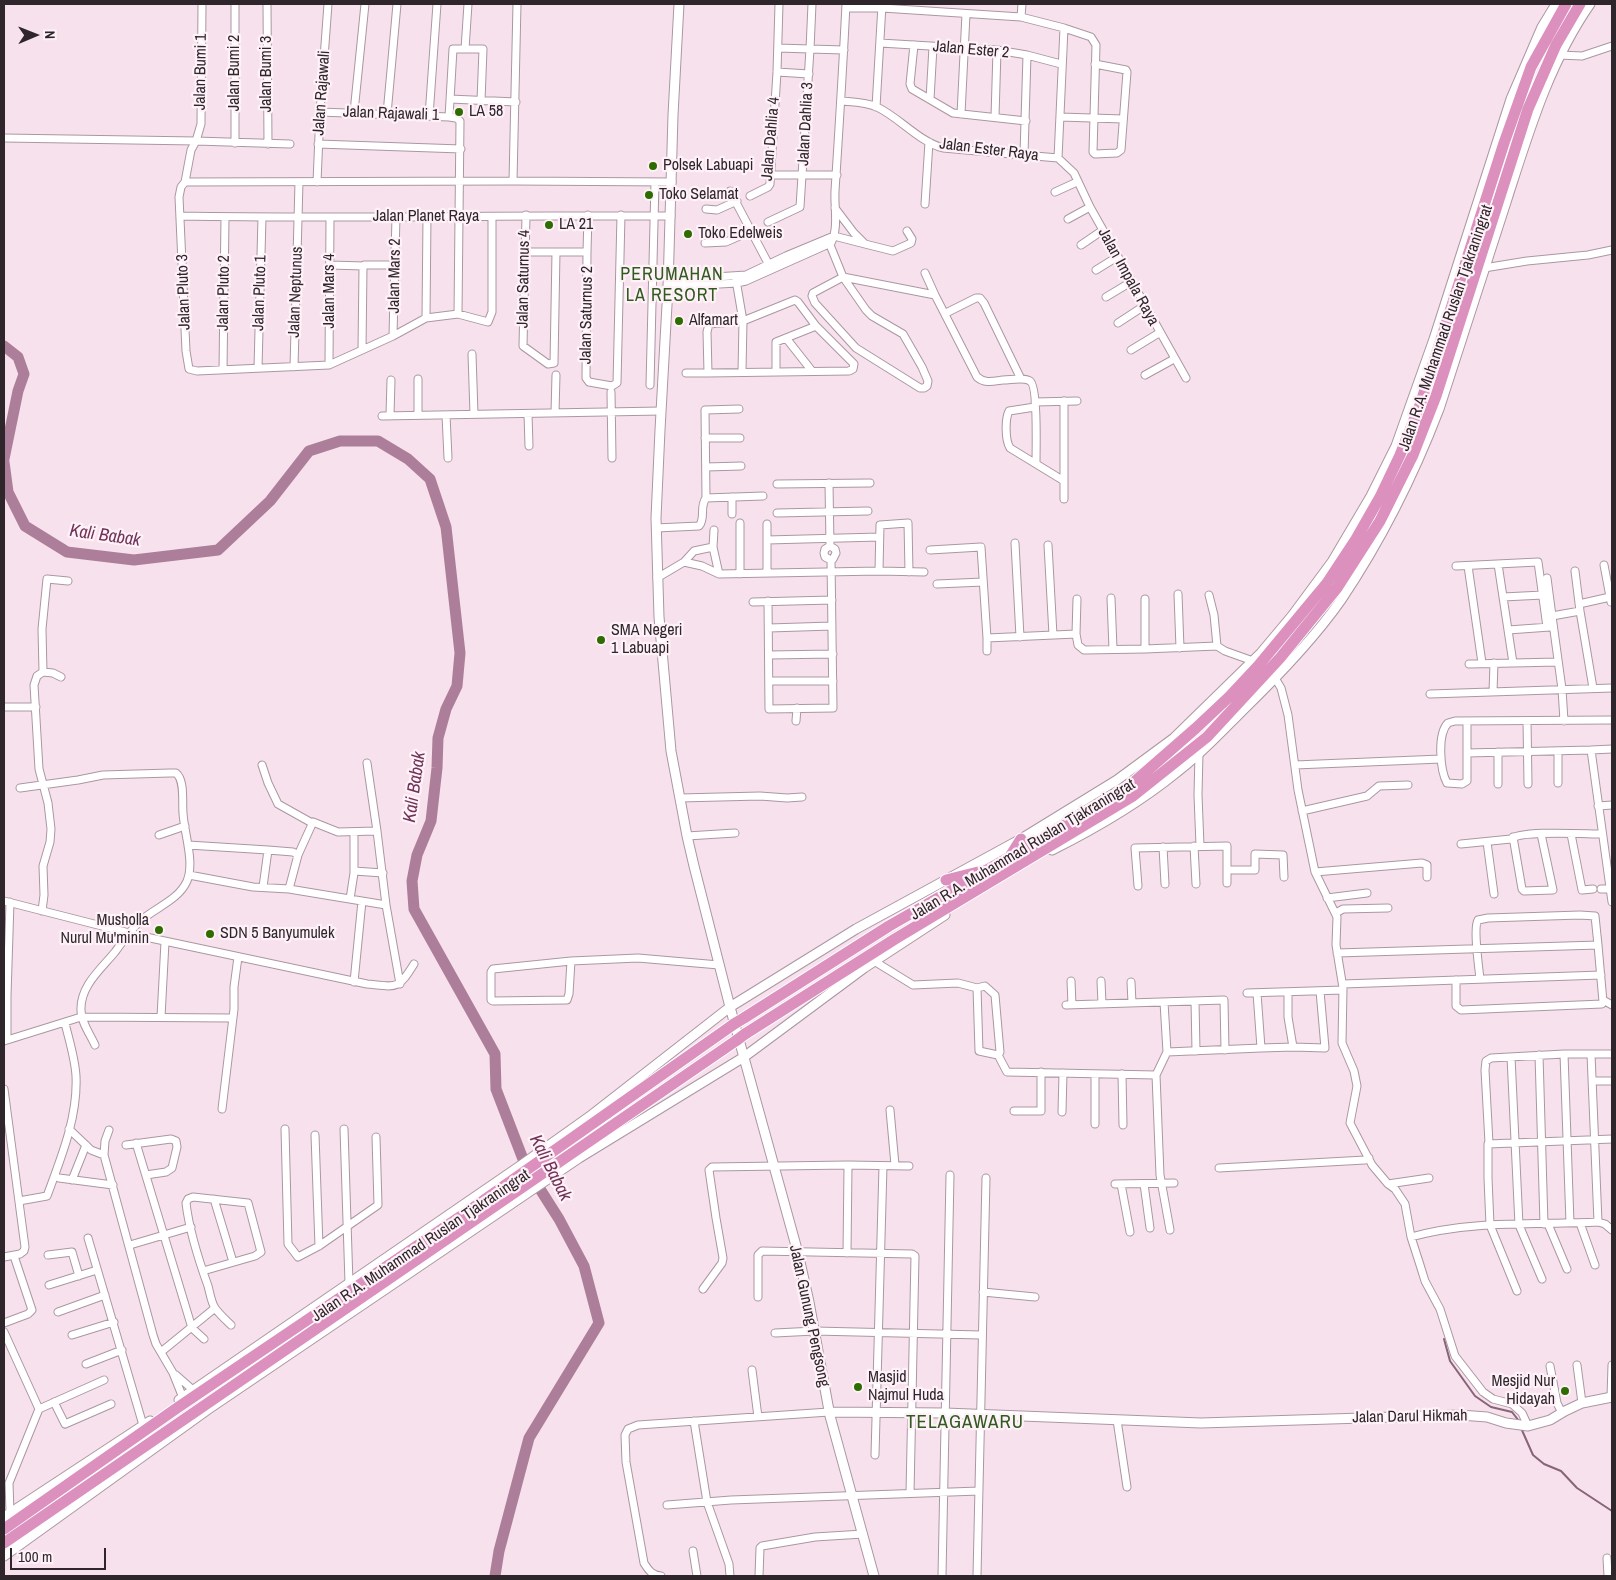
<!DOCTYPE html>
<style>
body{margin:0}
#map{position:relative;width:1616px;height:1580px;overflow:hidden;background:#f7e1ed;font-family:"Archivo Narrow",sans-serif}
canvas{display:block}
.frame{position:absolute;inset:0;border:5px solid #2e262a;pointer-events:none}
.north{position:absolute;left:10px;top:10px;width:50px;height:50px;-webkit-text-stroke:4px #fef1f8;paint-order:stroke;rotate:89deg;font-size:14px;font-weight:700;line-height:20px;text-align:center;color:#2e262a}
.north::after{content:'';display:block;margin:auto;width:18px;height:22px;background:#2e262a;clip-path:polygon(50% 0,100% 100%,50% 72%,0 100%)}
.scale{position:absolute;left:10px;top:1548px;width:96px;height:22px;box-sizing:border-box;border:2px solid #2e262a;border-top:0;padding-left:6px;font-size:15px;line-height:18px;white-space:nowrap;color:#2e262a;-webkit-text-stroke:4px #fef1f8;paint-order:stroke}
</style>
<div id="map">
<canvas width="1616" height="1580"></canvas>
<div class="frame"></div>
<div class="north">N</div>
<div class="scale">100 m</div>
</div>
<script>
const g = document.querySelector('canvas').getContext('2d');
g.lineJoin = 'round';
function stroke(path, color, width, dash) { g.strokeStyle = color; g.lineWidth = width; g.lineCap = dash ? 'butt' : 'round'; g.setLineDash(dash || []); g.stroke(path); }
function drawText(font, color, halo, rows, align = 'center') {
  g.font = font + ' "Archivo Narrow",sans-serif'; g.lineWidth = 4.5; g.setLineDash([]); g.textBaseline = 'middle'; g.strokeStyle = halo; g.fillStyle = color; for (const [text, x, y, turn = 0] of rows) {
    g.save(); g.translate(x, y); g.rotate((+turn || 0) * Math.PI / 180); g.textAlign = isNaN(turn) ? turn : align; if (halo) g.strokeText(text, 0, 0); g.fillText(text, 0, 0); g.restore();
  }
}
stroke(new Path2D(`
 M 1444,1339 L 1450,1361 L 1475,1396 L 1491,1407 L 1512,1412 L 1519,1421
 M 1521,1428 L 1533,1455 L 1544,1464 L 1561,1471 L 1577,1488 L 1612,1511`), '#876478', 2);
stroke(new Path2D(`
 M 4,346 L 18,357 L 24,374 L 18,391 L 4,459
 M 4,462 L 8,492 L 25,526 L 67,552 L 134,560 L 218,550 L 270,501 L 309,451 L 340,441 L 378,441 L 408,459 L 430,479 L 446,527 L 460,653 L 457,686 L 446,709 L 438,738 L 437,768 L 431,821 L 417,855 L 412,881 L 414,909 L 495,1054 L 496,1089 L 526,1167 L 559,1219 L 584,1266 L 599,1323 L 529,1438 L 499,1551 L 495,1576`), '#ad7e99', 11);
const minor = new Path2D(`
 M 202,4 L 201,124 L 196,141 L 191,150 L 185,182 L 181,187 L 179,197 L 186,351 L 189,369 L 197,371 L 329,365 L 393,336 L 426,318 L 458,314 L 488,322 L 492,312 L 492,217
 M 235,4 L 235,143
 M 267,4 L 268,144
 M 812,4 L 810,49 L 844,50
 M 846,8 L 882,8 L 1021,17 L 1064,28 L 1091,37 L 1096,45 L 1093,152 L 1095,154 L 1117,153 L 1121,150 L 1127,72 L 1126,70 L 1095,64
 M 1021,17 L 1022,4
 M 1064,28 L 1058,158 L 1074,173 L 1090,207 L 1186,378
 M 880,43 L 997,50 L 1027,55 L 1061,64
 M 914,45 L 910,84 L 912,89 L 953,113 L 1026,121
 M 465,49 L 468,4
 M 1559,55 L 1582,56 L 1612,46
 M 777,72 L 809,74
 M 450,99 L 516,102
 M 930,99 L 933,47
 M 842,101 C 853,102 866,102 877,107 C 900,118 918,141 943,148 L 1058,158
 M 876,107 L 882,5
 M 320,112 L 449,117 L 456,118 L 460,121 L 458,314
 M 354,112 L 365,4
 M 387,114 L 397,4
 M 961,114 L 966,14
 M 429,116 L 437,4
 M 449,117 L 453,49 L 483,49 L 481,101
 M 995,117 L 997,50
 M 1060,117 L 1123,119
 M 4,138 L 196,141 L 290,144
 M 318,144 L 461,149
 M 1024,154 L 1027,55
 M 771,175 L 837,175
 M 513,181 L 517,4
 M 185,182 L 513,181 L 672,182
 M 317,182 L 320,112 L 328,4
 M 730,191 L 769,265
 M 1055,192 L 1077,182
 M 750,196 L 768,187 L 770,184 L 777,72 L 779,4
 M 925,204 L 929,142
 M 835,208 L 854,233 L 865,244 L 893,251 L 911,243 L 912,239 L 907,231
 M 706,209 L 717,210 L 737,201
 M 526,215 L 523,346 L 548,364 L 554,363 L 556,252
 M 181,216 C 344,219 507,215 671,216
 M 1068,219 L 1090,207
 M 768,222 L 800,207 L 810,49 L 778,48
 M 828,240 L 843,277 L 866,310 L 872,316 L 903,334 L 922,367 L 928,381 L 927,386 L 924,388 L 920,388 L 856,348 L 815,303 L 812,296 L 813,293 L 843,277 L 935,295 L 977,377 C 985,384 994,381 1003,380 C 1011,380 1024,377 1030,381 C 1038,386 1036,451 1036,463
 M 705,243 L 726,242 L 751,231
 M 1081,245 L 1103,230
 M 525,252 L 587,252 L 588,215
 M 587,252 L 586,378 L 589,382 L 612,386 L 617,383 L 621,215
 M 330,265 L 364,266
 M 1484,268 L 1527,261 L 1588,255 L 1612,250
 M 1096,270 L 1117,257
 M 925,273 L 935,295
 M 669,280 L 746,275 L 786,256 L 834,236 L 865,244
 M 736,280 L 743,321 L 742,372
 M 668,287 L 737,283 L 746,281 L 831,243 C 839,228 834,207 835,191 C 839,129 843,66 846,4
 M 1106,297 L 1131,282
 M 795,300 L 798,302 L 816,326 L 854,364 L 853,369 L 849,371 L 708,373 L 707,332 L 709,324 L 743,321 Z
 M 946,313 L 976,298 L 980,298 L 984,303 L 1021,379
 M 426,318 L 427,216
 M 1118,323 L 1144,306
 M 393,336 L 396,216
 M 786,338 L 812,371
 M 362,350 L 363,267 L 364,265 L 395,265
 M 1131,350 L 1159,333
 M 472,354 L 474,414
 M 329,365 L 330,218
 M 294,367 L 299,182
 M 258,368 L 262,217
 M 223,370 L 225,217
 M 776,371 L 776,342 L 816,326
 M 686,373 L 708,373
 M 1145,375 L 1174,359
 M 418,379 L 418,415
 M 650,385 L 655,182
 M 611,392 L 612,458
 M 1035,402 L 1077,401
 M 1035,407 L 1009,411 C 1005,419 1005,440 1010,448 L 1064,481 L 1064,401
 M 555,413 L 556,375
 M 528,414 L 529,446
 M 390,415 L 391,380
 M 446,415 L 448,458
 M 382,416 L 661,411
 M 705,438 L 740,438
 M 706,467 L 741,466
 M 777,484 L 870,483
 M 732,497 L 732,514
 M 706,498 L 705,410 L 739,409
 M 1064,499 L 1064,481
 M 777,513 L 868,511
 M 656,528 L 699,526 C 706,518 699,507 706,498 L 763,496
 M 714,530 L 713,547 L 719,574
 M 767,540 L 879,537
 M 1015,543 L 1020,637
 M 1048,545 L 1053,635
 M 830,546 L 825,549 L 824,553 L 825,557 L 831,560
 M 930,550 L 981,547 L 987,638 L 1076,634 L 1078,645 L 1084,650 L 1145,649 L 1217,646 L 1214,615 L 1209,595
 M 684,562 L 702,566 L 719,574 L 879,571 L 924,572
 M 1498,564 L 1513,663
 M 1604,565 L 1611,602
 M 1456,566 L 1538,562 L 1547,627
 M 1468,566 L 1482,663
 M 879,571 L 880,525 L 908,523 L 909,572
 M 1575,571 L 1580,611
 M 767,573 L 767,524
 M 740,574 L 740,523
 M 657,578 L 684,562 L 694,551 L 713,547
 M 1547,578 L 1552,616
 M 937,584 L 983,582
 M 1178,594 L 1180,648
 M 1503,597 L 1543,595
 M 1111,598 L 1113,649
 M 1145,599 L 1145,649
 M 768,601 L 769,709 L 833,708 L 831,560 L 833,559 L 836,553 L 835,549 L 830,546 L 829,483
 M 753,602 L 832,600
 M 1579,604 L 1610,597
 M 769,628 L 832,626
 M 1508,630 L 1550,627
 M 1076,634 L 1077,599
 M 1217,646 L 1225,651 L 1253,661
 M 987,651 L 987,638
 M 769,655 L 833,654
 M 1469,664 L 1558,662
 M 43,672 L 53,673 L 61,677
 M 1275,678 L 1281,688 L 1288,715 L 1298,790 L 1315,872 L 1337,917 L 1336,945 L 1343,988 L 1342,1043 L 1354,1071 L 1357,1086 L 1350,1123 L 1372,1165 L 1388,1184
 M 770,681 L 833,681
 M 1493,692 L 1494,663
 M 1430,694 L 1612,688
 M 4,707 L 36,707
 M 796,721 L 797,708
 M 1467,721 L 1467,781 L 1462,784 L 1447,783 C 1440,770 1437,734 1448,723 L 1455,721 L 1612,720
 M 1527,721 L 1528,784
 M 1564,721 L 1562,689 L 1552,616 L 1580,611 L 1593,688
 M 1612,749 L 1591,750 L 1612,902
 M 1498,752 L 1498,784
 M 1558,752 L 1558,783
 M 1199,753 L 1198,795 L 1200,846
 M 1467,753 L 1591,750
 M 367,763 L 377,831 L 386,905 L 400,984
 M 262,765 L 268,783 L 278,804 L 312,823
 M 1295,765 L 1441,759
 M 20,788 L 78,780 L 103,775 L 170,773 L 176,773 C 185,780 182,802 183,813 C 184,833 195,862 187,881 C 179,899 159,906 144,918 C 132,927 124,940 115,952 C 101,969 80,986 81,1010 C 81,1022 90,1034 95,1045
 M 680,798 L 760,796 L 787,798 L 802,797
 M 1598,806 L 1612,805
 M 1302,811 L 1367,796 L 1379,786 L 1408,785
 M 1571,834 L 1582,890 L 1593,889
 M 159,835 L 185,826
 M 687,836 L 735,833
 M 1513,837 L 1522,889 L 1524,891 L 1553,890 L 1541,834
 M 1487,842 L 1494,894
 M 1461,844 L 1511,839 C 1520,830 1585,834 1601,834
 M 188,845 L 268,850 L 263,887
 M 1194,846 L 1196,884
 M 1163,847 L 1165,884
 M 268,850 L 293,852 L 298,855 L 289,889
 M 298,855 L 313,822 L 338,832 L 377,831
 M 1227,870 L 1255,870 L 1255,854 L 1283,855 L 1284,877
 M 354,871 L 383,873
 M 1315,872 L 1422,863 L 1427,865 L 1427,877
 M 189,875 L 253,887 L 289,889 L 386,905
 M 1138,886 L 1135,848 L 1227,846 L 1227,883
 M 1601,889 L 1612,889
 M 1327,898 L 1367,893
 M 350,899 L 354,873 L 354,832
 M 4,901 L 141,936 L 367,984 C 397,987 398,990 414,964
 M 42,911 L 44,895 L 43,866 L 50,842 L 51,829 L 48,803 L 39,769 L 34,685 L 37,676 L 43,672 L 42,629 L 47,579 L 68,581
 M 1336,913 L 1343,909 L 1388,908
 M 1337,953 L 1598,945 L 1595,916 L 1580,915 L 1488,918 L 1478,920 C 1473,927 1479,969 1480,979
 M 571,961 L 493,969 L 491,972 L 491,1000 L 493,1001 L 567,1000 L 569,994 L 571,961 L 638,958 L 719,965
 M 874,961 L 913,985 L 958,983 L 977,988 L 985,986 L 995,995 L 1000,1052 L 998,1055 L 1007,1072 L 1156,1075 L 1160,1175 L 1170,1230
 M 1456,980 L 1456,1006 L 1461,1010 L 1602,1004 L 1603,1002 L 1598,945
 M 1071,981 L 1072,1005
 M 1101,981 L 1102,1004
 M 354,982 L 362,901
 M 1131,982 L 1132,1003
 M 1343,984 L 1601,975
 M 977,988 L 979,1051 L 998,1055
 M 1247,993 L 1343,990
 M 1603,1000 L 1612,1005
 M 1195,1001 L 1196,1051
 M 1164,1002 L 1167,1052
 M 1066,1005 L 1224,1000 L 1225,1050
 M 161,1017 L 165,942
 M 7,1040 L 7,996 L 10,902
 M 4,1041 L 81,1017 L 232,1018
 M 1293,1047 L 1325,1048 L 1320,991
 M 1261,1048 L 1293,1047 L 1288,1017 L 1288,992
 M 1564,1054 L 1570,1223
 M 1591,1054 L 1598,1222
 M 1539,1055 L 1544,1224
 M 1511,1057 L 1519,1225 L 1542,1279
 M 1095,1074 L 1095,1124
 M 1122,1074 L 1123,1125
 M 1156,1075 L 1167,1052 L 1261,1048 L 1257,993
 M 1592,1081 L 1612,1081
 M 4,1089 L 25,1247 L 24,1251 L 20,1254 L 4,1257
 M 222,1109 L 234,1009 L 234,987 L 238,957
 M 890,1110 L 895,1165
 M 1014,1111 L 1041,1111 L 1041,1072
 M 1062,1112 L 1063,1073
 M 69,1129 L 91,1150 L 104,1155
 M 285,1129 L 288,1244 L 298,1257 L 319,1246 L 378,1205 L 376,1137
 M 344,1129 L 349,1283
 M 109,1130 L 105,1141 L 104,1155 L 153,1335 L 156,1344 L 173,1373 L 183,1398
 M 315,1135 L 319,1246
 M 136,1143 L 192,1328 L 204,1339
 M 1489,1143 L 1485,1070 L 1486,1061 L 1491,1058 L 1564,1054 L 1612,1054
 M 126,1145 L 171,1139 L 176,1141 L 177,1147 L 172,1168 L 166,1172 L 146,1175
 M 848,1165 L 909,1166
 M 1219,1168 L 1365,1160 L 1369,1158
 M 59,1178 L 113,1185
 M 1429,1178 L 1388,1184 L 1395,1189 L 1405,1204 L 1411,1237 L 1420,1265 L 1425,1281 L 1440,1309 L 1455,1356 L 1483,1392 L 1493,1399 L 1512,1404 L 1522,1413 L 1528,1426
 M 72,1180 L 86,1145
 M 1115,1184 L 1174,1183
 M 1121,1184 L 1130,1232
 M 1144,1184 L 1150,1228
 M 214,1199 L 233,1262
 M 19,1201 L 47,1196 C 61,1158 78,1117 76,1076 C 75,1058 69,1040 65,1023
 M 1580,1223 L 1595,1265
 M 1548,1224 L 1567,1269
 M 1411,1237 C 1471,1220 1536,1225 1598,1222 L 1605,1224 L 1612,1230
 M 88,1238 L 143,1425
 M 130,1245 L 191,1227
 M 48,1255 L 72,1252 L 79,1276
 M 203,1271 L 255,1256 L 261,1252 L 248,1203 L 193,1197 L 188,1199 L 186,1203 C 189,1229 199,1261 208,1286 C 210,1293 211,1302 215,1308 C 219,1314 226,1320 231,1325
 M 49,1285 L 97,1270
 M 703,1289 L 722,1263 L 723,1258 L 716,1218 L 709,1170 L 712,1167 L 848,1165 L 847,1253
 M 1517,1291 L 1490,1225 L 1488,1178 L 1488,1144 L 1612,1139
 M 983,1292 L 1035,1297
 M 758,1297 L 758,1255 L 762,1251 L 912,1254 L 915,1256 L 910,1493
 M 58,1312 L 105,1295
 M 4,1323 L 28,1314 L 32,1310 L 14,1256
 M 4,1332 L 39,1409 L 9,1483 L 10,1512
 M 775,1333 L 815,1331 L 981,1335
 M 72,1335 L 114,1322
 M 161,1352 L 215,1308
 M 86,1364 L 122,1350
 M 1577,1365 L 1582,1403
 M 1550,1366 L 1557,1403 L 1562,1413
 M 752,1370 L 758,1417
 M 176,1375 L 193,1390
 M 1611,1397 L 1612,1365
 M 54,1402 L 65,1424 L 111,1404
 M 39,1409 L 104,1380
 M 1117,1420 L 1127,1487
 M 694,1421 L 707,1502 L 729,1564 L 730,1576
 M 875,1455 L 883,1166
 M 667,1505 L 731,1500 L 979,1491
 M 693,1551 L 697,1576
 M 1607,1558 L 1608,1576
 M 661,1576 C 652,1575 649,1571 644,1563 L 626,1462 L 625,1435 L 628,1429 L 638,1425 L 829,1412
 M 759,1576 L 760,1548 L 762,1546 L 815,1537 L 863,1534
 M 942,1576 L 950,1175
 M 977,1576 L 986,1178`);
const tertiary = new Path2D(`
 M 679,4 L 673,115 L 668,287 L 660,430 L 656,518 L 659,617 L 671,751 L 687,836 L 694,866 L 730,1007 L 798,1253 L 809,1302 L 830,1416 L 874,1576
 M 1052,850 C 1096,828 1139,803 1177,772 C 1201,754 1222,731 1243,710 C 1278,676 1313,640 1341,600 C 1382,539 1413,477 1439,409 C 1461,339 1484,269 1507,199 C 1529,131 1549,63 1590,4
 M 179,1400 L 520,1166 L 589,1117 L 730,1007 L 856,929 L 1021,839 L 1117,780 L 1174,738 L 1261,653 L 1292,616 L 1332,562 L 1371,496 L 1396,446 L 1434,339 L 1511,99 L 1542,27 L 1556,4
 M 829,1412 L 945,1413 L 1201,1423 L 1460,1415 L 1487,1417 L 1506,1423 L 1528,1426 L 1550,1420 L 1565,1411 L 1582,1403 L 1612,1397
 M 4,1517 L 150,1421
 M 4,1556 L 207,1410 L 579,1158 L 744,1057 L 864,968 L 945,915`);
const trunk = new Path2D(`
 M 1011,855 L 1021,839
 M 946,880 L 978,872
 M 744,1018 L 889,926 L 1041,839 L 1125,790 L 1196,728 L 1229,697 L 1258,666 L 1327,583 L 1356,539 L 1380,497 L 1400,455 L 1420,405 L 1504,143 L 1531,67 L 1566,4
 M 745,1034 L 895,939 L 1133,796 L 1207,737 L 1280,658 L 1337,588 L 1380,521 L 1413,455 L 1436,396 L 1528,109 L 1556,45 L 1580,4
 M 4,1529 L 177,1408 L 467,1212 L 734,1024
 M 4,1543 L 737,1040`);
stroke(minor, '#ab97a2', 9);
stroke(tertiary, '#ab97a2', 11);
stroke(trunk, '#fff', 13);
stroke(minor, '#fff', 7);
stroke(tertiary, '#fff', 9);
stroke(trunk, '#dc90be', 11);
const trunkBridge = new Path2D(`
 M 734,1024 L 744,1018
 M 737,1040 L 745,1034`);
stroke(trunkBridge, '#fff', 13, []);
stroke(trunkBridge, '#dc90be', 11);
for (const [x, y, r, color] of [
 [459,112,5,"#2e6c00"],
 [653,166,5,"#2e6c00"],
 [649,195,5,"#2e6c00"],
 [549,225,5,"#2e6c00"],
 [688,234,5,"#2e6c00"],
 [679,321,5,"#2e6c00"],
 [601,640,5,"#2e6c00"],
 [159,930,5,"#2e6c00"],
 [210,934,5,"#2e6c00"],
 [858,1387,5,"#2e6c00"],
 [1565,1391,5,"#2e6c00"]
]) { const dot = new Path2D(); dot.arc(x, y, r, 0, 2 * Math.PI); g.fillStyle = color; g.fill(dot); stroke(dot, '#fef1f8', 2); }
drawText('16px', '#2e262a', '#fef1f8', [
 ["Jalan Ester 2",971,50,5],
 ["Jalan Bumi 1",201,72,-89],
 ["Jalan Bumi 2",235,73,-90],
 ["Jalan Bumi 3",267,74,-90],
 ["Jalan Rajawali",322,93,-86],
 ["Jalan Rajawali 1",391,114,2],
 ["Jalan Dahlia 3",806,124,-87],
 ["Jalan Dahlia 4",771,139,-85],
 ["Jalan Ester Raya",989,150,7],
 ["Jalan Planet Raya",426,217],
 ["Jalan Mars 2",395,276,-89],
 ["Jalan Impala Raya",1128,277,61],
 ["Jalan Saturnus 4",524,279,-89],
 ["Jalan Mars 4",330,291,-90],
 ["Jalan Pluto 3",184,292,-92],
 ["Jalan Neptunus",296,292,-88],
 ["Jalan Pluto 2",224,293,-89],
 ["Jalan Pluto 1",260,293,-88],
 ["Jalan Saturnus 2",587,315,-89],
 ["Jalan R.A. Muhammad Ruslan Tjakraningrat",1446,328,-71],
 ["Jalan R.A. Muhammad Ruslan Tjakraningrat",1023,850,-31],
 ["Jalan R.A. Muhammad Ruslan Tjakraningrat",421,1246,-34],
 ["Jalan Gunung Pengsong",809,1316,78],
 ["Jalan Darul Hikmah",1410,1417,-1]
]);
drawText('16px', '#2e262a', '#fef1f8', [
 ["LA 58",469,112],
 ["Polsek Labuapi",663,166],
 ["Toko Selamat",659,195],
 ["LA 21",559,225],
 ["Toko Edelweis",698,234],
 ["Alfamart",689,321],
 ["SMA Negeri",611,631],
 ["1 Labuapi",611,649],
 ["Musholla",149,921,"right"],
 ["Nurul Mu'minin",149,939,"right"],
 ["SDN 5 Banyumulek",220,934],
 ["Masjid",868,1378],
 ["Najmul Huda",868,1396],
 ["Mesjid Nur",1555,1382,"right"],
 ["Hidayah",1555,1400,"right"]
], 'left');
g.letterSpacing = '1px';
drawText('18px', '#315a1e', '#fef1f8', [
 ["PERUMAHAN",672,275],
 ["LA RESORT",672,296]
]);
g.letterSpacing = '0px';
drawText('italic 18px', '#6f3358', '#fef1f8', [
 ["Kali Babak",105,536,8],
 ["Kali Babak",415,787,-82],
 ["Kali Babak",550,1168,63]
]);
g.letterSpacing = '1px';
drawText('19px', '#315a1e', '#fef1f8', [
 ["TELAGAWARU",965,1423]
]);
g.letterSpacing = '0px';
</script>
